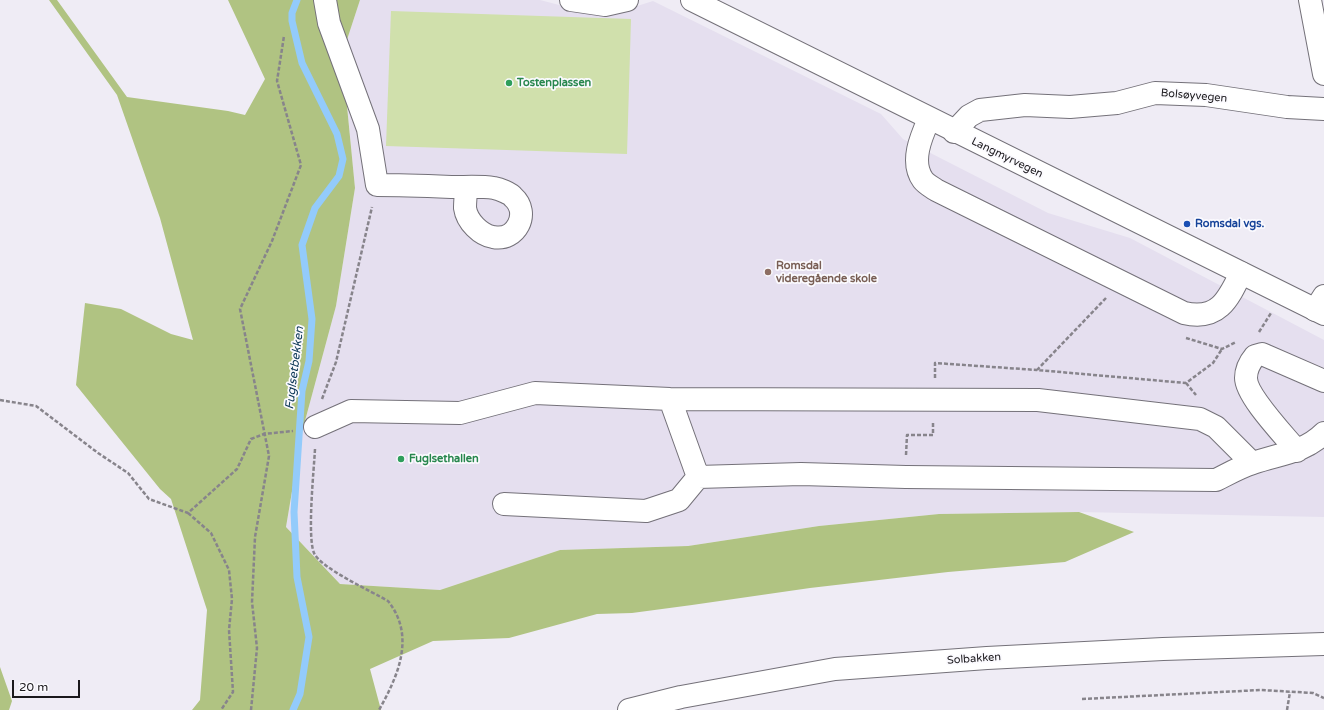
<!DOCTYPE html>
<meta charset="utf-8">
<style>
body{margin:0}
#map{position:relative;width:1324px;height:710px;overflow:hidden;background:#efecf5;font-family:"Varela Round",sans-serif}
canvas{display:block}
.scale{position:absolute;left:12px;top:680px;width:68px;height:18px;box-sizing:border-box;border:2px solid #1a181c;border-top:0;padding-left:5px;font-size:12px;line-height:14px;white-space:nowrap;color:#1a181c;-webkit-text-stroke:3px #fbfafe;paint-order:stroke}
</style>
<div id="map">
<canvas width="1324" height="710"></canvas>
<div class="scale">20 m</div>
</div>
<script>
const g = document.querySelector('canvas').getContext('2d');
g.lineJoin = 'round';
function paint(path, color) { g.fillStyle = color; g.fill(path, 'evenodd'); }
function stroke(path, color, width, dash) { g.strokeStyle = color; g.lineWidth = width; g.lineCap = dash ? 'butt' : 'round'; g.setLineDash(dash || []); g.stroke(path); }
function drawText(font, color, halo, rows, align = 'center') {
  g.font = font + ' "Varela Round",sans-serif'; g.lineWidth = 3.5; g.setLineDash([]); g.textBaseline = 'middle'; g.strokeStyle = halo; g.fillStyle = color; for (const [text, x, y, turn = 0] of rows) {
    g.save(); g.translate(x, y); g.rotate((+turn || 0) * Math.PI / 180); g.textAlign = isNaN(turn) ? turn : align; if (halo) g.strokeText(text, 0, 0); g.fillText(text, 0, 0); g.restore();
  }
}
paint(new Path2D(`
 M 360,0 L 540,0 L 563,6 L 615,13 L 653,1 L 881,114 L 903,139 L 1048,213 L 1130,238 L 1324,340 L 1324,517 L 1079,512 L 939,514 L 819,526 L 688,546 L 560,550 L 440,590 L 340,584 L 286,527 L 302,432 L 336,306 L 355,188 L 342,55 Z`), '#e5dfef');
paint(new Path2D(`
 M 391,11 L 631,19 L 627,154 L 386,146 Z`), '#d0e0ac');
paint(new Path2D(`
 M 49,0 L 57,0 L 127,97 L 228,111 L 245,115 L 265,79 L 228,0 L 360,0 L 342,55 L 355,188 L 336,306 L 302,432 L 286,527 L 340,584 L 440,590 L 560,550 L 688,546 L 819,526 L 939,514 L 1079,512 L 1134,532 L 1065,562 L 948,572 L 810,588 L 692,605 L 632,613 L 597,614 L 509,638 L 433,641 L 370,669 L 381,710 L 192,710 L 200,700 L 207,610 L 171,499 L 160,489 L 76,385 L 85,303 L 121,309 L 171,334 L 193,340 L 160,218 L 117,95 Z
 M 0,667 L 12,701 L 9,710 L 0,710 Z`), '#b0c382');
stroke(new Path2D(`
 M 293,710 L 300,694 L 309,637 L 297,577 L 294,512 L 302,391 L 309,361 L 312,319 L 302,245 L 315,208 L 339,176 L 343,159 L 337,134 L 302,63 L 292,21 L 292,13 L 297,0`), '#93cbfb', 7);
const minor = new Path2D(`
 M 325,0 L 329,23 L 368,129 L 377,185 C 403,185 428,186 454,187 C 467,187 481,186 494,188 C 499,189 510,193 513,197 C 531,213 516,242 493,237 C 481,235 467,222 465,208 C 465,201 466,194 466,187
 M 571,0 L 605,5 L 627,0
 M 1310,0 L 1324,74
 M 929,119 C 921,137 910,162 923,180 C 926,184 932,187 936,190 L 1184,313 C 1218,321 1228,300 1241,273
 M 954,132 L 969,116 L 980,110 L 1025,105 L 1070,107 L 1117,103 L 1155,93 L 1206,95 L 1287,107 L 1324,109
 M 1315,310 L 1324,296
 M 670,399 L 698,477
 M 315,427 L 351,411 L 460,413 L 535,393 L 670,399 L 1038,400 L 1200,419 L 1216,427 L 1252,463
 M 1297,451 C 1285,436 1246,396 1246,378 C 1246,370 1250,362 1255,356 L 1262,354 L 1324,381
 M 504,504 L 646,511 L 679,500 L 698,477 L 801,474 L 906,477 L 1216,480 C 1228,474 1240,467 1253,463 C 1278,454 1304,453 1324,433
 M 629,710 L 681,697 L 835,669 L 987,658 L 1163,649 L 1324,644`);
const major = new Path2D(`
 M 692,0 L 1324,314`);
stroke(minor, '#747179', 24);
stroke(major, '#747179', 24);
stroke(new Path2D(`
 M 1106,298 L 1037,370 L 1186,383 L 1213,363 L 1222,349
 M 1259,332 L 1271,313
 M 1186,338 L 1222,349 L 1236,342
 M 935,378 L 935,363 L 1037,370
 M 1186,383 L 1196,395
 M 322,399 L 336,362 L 372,207
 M 0,400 L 36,406 L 98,453 L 128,473 L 149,499 L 188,513 L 237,469 L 251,439 L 264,434 L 293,431
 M 315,449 C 314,469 307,536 314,553 C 320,568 373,592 388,601 C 416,636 398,676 379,710
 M 906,455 L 907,435 L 933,435 L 933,423
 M 188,513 L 211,533 L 229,570 L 232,599 L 229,630 L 233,692 L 221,710
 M 1082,699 L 1261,690 L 1313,693 L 1324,698
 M 251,710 L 257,648 L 252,602 L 255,537 L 269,456 L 240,309 L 272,241 L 301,165 L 277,81 L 284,36
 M 1287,710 L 1290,692`), '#87848b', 2.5, [4, 2]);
stroke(minor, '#fff', 22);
stroke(major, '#fff', 22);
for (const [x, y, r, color] of [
 [509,83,4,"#2e9e5b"],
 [1187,224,4,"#1a4fb4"],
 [768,272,4,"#8d6e63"],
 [401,459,4,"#2e9e5b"]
]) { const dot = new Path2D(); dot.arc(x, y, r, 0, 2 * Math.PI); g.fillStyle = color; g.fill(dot); stroke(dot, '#fbfafe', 1.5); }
drawText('bold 11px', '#27864d', '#fbfafe', [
 ["Tostenplassen",517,83],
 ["Fuglsethallen",409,459]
], 'left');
drawText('11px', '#1a181c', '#fbfafe', [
 ["Bolsøyvegen",1194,96,5],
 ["Langmyrvegen",1007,158,26],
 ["Solbakken",974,659,-4]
]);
drawText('bold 11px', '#164399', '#fbfafe', [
 ["Romsdal vgs.",1195,224]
], 'left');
drawText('bold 11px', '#785e54', '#fbfafe', [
 ["Romsdal",776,266],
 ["videregående skole",776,279]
], 'left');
drawText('italic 12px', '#0b3756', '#fbfafe', [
 ["Fuglsetbekken",295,368,-83]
]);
</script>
